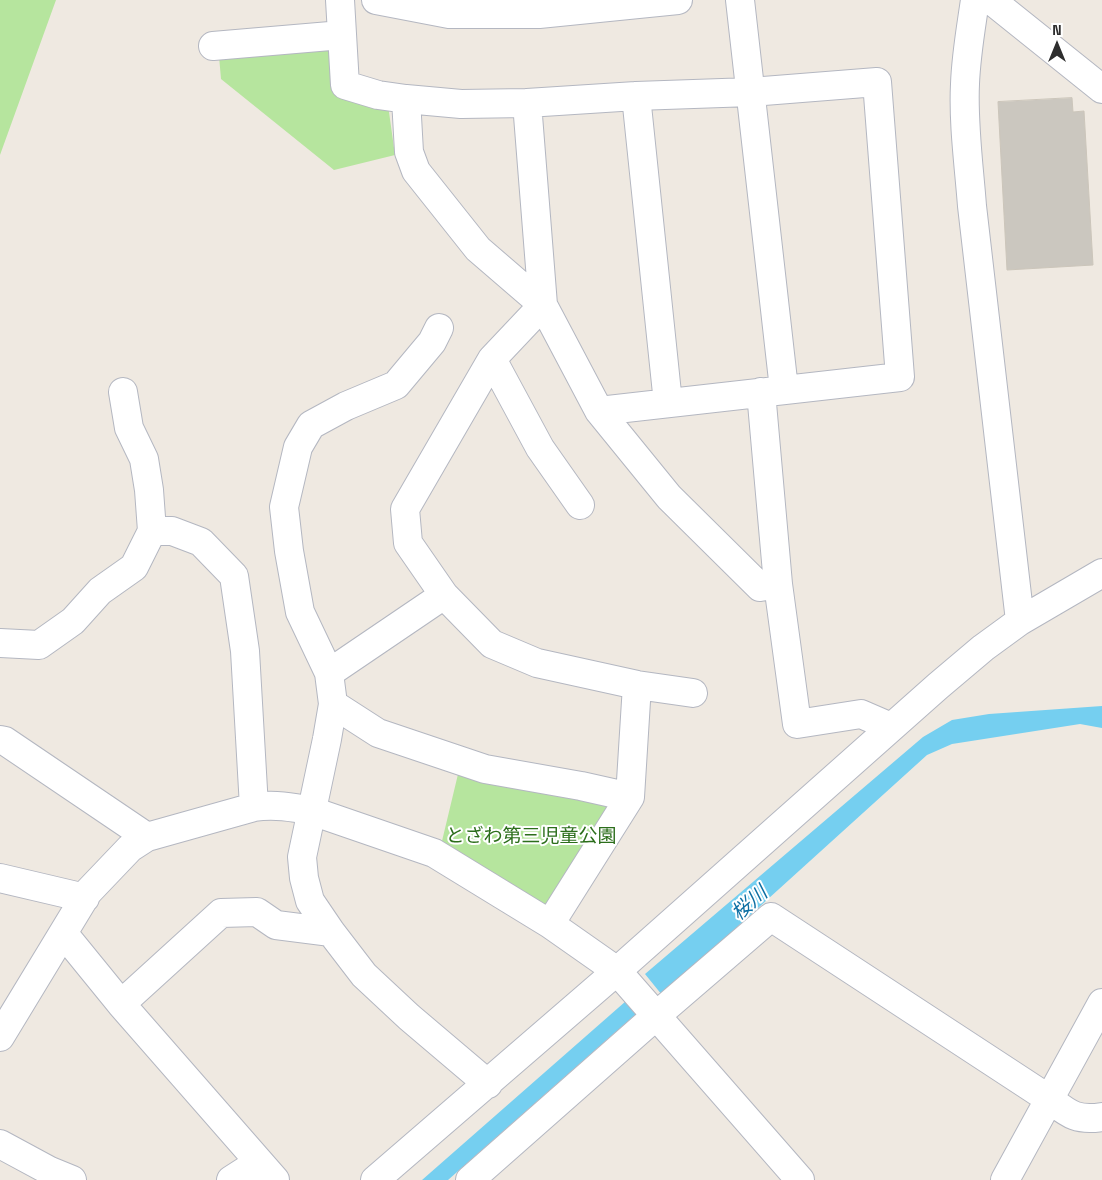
<!DOCTYPE html>
<meta charset="utf-8">
<style>
body{margin:0}
#map{position:relative;width:1102px;height:1180px;overflow:hidden;background:#efe9e1;font-family:"Space Grotesk",sans-serif}
canvas{display:block}
.north{position:absolute;left:1032px;top:20px;width:50px;height:50px;-webkit-text-stroke:4px #fff;paint-order:stroke;rotate:0deg;font-size:14px;font-weight:700;line-height:20px;text-align:center;color:#2e2e2e}
.north::after{content:'';display:block;margin:auto;width:18px;height:22px;background:#2e2e2e;clip-path:polygon(50% 0,100% 100%,50% 72%,0 100%)}
</style>
<div id="map">
<canvas width="1102" height="1180"></canvas>
<div class="north">N</div>
</div>
<script>
const g = document.querySelector('canvas').getContext('2d');
g.lineJoin = 'round';
function paint(path, color) { g.fillStyle = color; g.fill(path, 'evenodd'); }
function stroke(path, color, width, dash) { g.strokeStyle = color; g.lineWidth = width; g.lineCap = dash ? 'butt' : 'round'; g.setLineDash(dash || []); g.stroke(path); }
function drawText(font, color, halo, rows, align = 'center') {
  g.font = font + ' "Space Grotesk","Noto Sans JP",sans-serif'; g.lineWidth = 4; g.setLineDash([]); g.textBaseline = 'middle'; g.strokeStyle = halo; g.fillStyle = color; for (const [text, x, y, turn = 0] of rows) {
    g.save(); g.translate(x, y); g.rotate((+turn || 0) * Math.PI / 180); g.textAlign = isNaN(turn) ? turn : align; if (halo) g.strokeText(text, 0, 0); g.fillText(text, 0, 0); g.restore();
  }
}
paint(new Path2D(`
 M 0,0 L 56,0 L 0,155 Z
 M 330,46 L 337,91 L 388,105 L 395,155 L 334,170 L 221,79 L 219,56 Z
 M 459,770 L 618,803 L 546,908 L 442,841 Z`), '#b6e59e');
paint(new Path2D(`
 M 1102,706 L 1102,728 L 1080,724 L 952,744 L 927,755 L 662,995 L 645,974 L 923,737 L 952,720 L 989,714 Z
 M 626,1001 L 636,1014 L 448,1180 L 422,1180 Z`), '#75cff0');
const building = new Path2D(`
 M 1072,98 L 1073,112 L 1084,111 L 1093,265 L 1007,270 L 998,102 Z`);
paint(building, '#cbc7bf');
stroke(building, '#cbc5ba', 1);
const minor = new Path2D(`
 M 340,0 L 345,85 L 378,95 L 406,99 L 409,152 L 416,171 L 478,249 L 543,305 L 599,411 L 669,497 L 760,587 L 778,584 L 761,392
 M 376,0 L 449,14 L 539,14 L 678,0
 M 740,0 L 784,389
 M 975,0 C 971,28 966,55 965,84 C 963,124 969,166 972,206 L 1020,621
 M 991,0 L 1102,89
 M 213,46 L 342,35
 M 636,96 L 668,403
 M 406,99 L 461,104 L 527,103
 M 439,328 L 432,342 L 396,385 L 346,406 L 311,425 L 298,447 L 284,507 L 289,551 L 300,612 L 329,673 L 333,704 L 327,739 L 302,857 L 304,878 L 310,901 L 331,932 L 364,975 L 409,1017 L 488,1084
 M 492,359 L 543,305 L 527,103 L 636,96 L 751,92 L 877,82 L 900,377 L 599,411
 M 580,505 L 540,448 L 492,359 L 405,509 L 408,543 L 444,595 L 492,644 L 537,663 L 637,685 L 693,693
 M 152,531 L 172,531 L 201,542 L 234,576 L 245,651 L 254,807
 M 778,584 L 797,724 L 861,714 L 891,727
 M 0,643 L 39,645 L 73,621 L 100,591 L 134,567 L 152,531 L 149,490 L 144,459 L 129,428 L 123,392
 M 329,673 L 444,595
 M 333,704 L 378,733 L 485,769 L 581,786 L 630,797
 M 0,740 L 5,741 L 147,837
 M 0,878 L 85,898
 M 550,924 L 630,797 L 637,685
 M 64,934 L 121,1004 L 275,1180
 M 121,1004 L 221,913 L 257,912 L 276,925 L 331,932
 M 0,1037 L 88,892 L 130,848 L 147,837 L 254,807 C 274,804 292,807 312,811 L 434,853 L 550,924 L 617,971 L 800,1180
 M 0,1144 L 50,1171 L 72,1180
 M 231,1180 L 259,1162
 M 375,1180 L 617,971 L 938,686 L 983,648 L 1020,621 L 1102,573
 M 470,1180 L 657,1015 L 771,917 L 1049,1099 C 1069,1114 1076,1121 1102,1117
 M 1005,1180 L 1102,1003`);
stroke(minor, '#b4b7c1', 30);
stroke(minor, '#fff', 28);
drawText('19px', '#2c6e1b', '#fff', [
 ["とざわ第三児童公園",531,837]
]);
drawText('italic 20px', '#0d6fa3', '#fff', [
 ["桜川",750,904,-41]
]);
</script>
